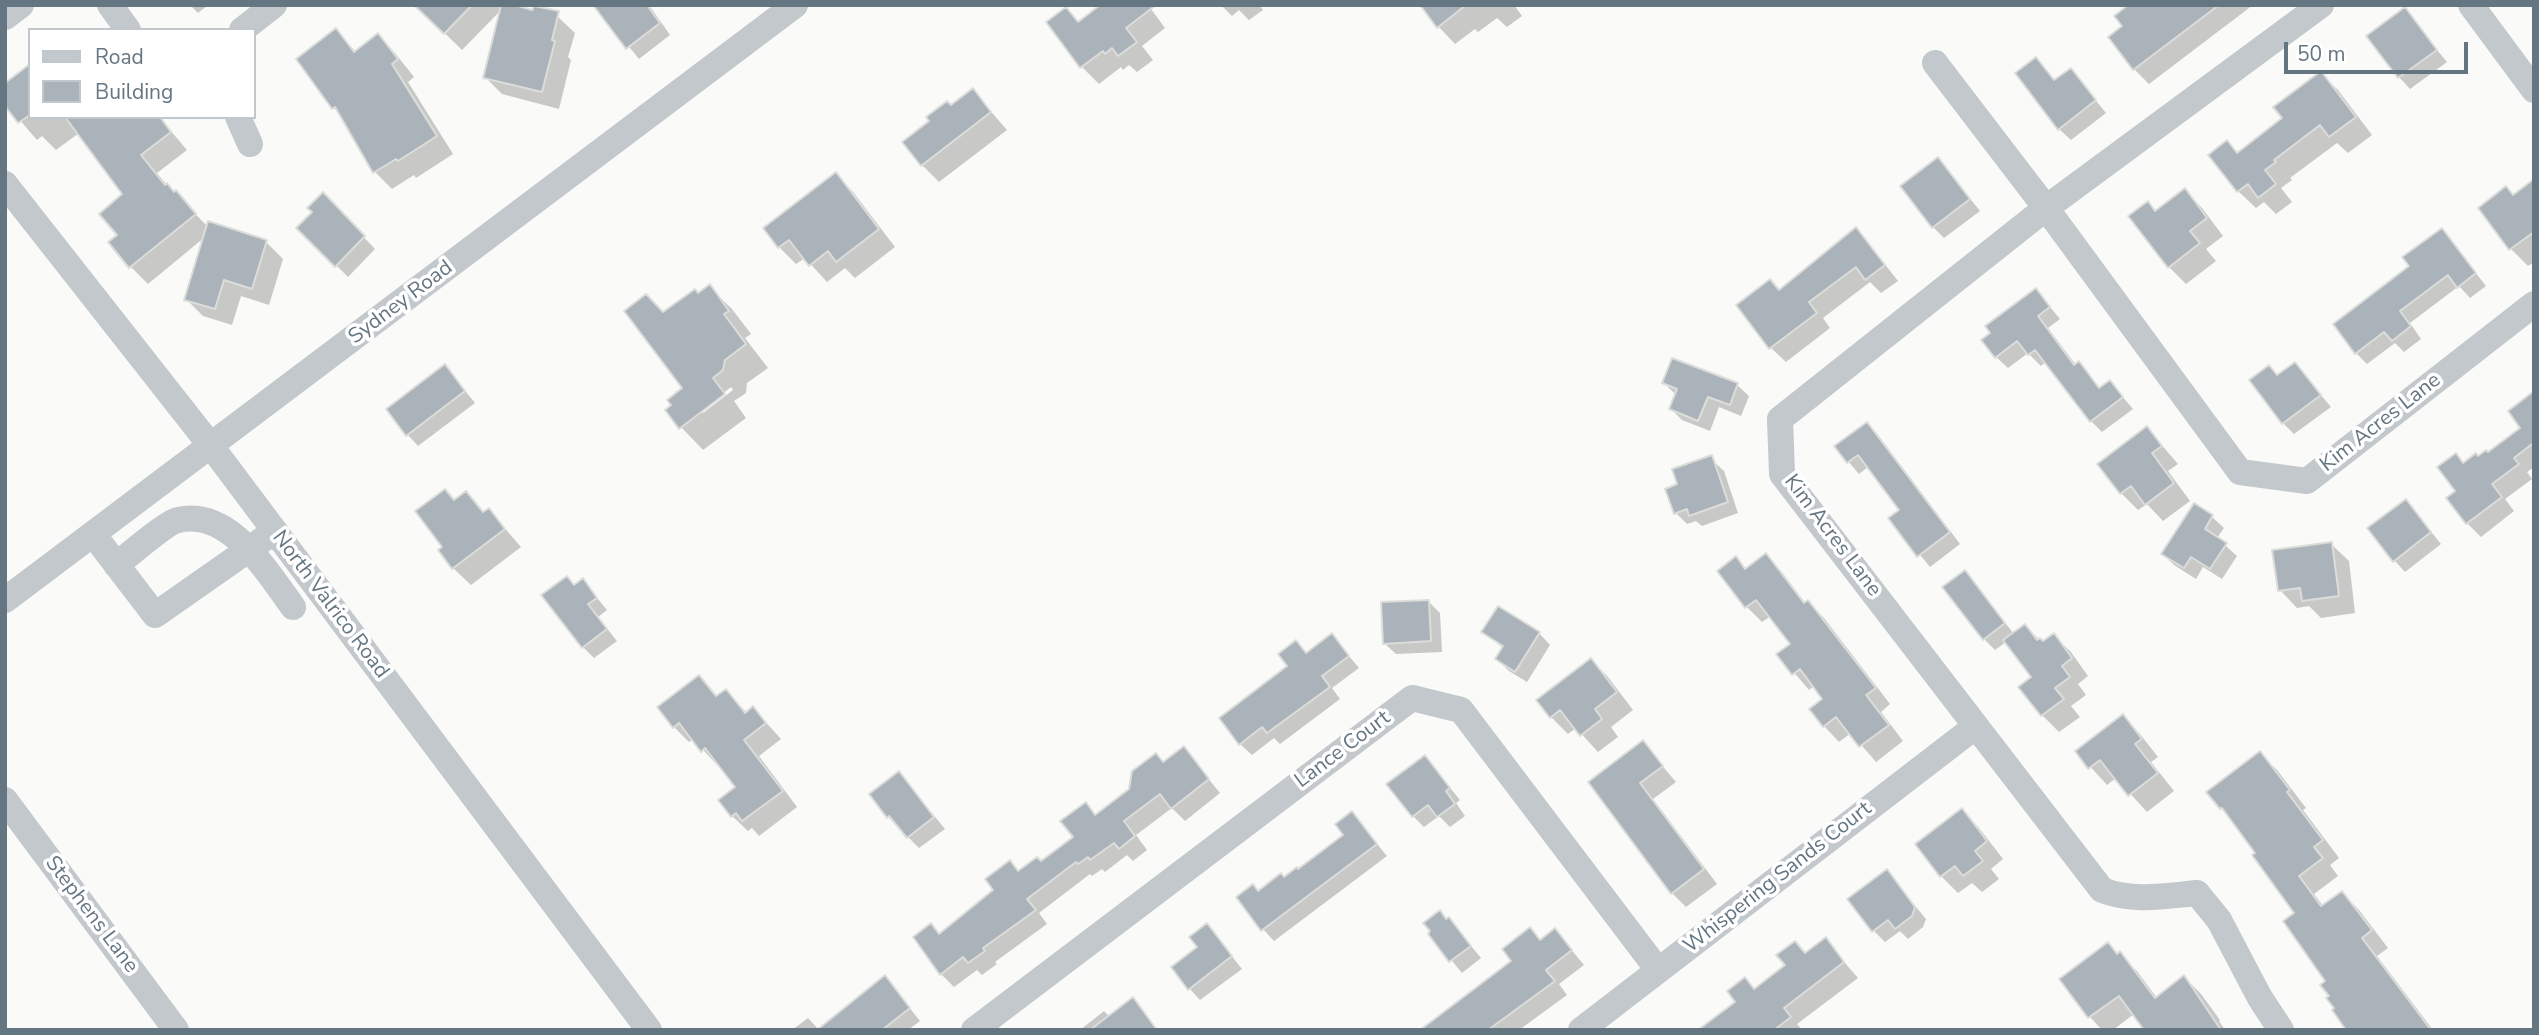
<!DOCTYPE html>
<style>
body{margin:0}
#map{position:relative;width:2539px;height:1035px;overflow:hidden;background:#fafaf8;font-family:"Nunito Sans",sans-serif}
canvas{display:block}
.frame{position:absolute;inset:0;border:7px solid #657683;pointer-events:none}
.legend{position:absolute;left:28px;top:28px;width:228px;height:91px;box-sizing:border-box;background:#fff;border:2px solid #c1c8cd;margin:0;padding:9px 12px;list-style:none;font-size:21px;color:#657683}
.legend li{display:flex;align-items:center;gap:14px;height:35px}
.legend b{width:35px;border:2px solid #c1c8cd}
.scale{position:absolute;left:2284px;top:42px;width:184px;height:32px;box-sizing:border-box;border:4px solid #657683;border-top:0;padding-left:9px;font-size:21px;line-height:24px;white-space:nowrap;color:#657683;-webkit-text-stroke:5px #fff;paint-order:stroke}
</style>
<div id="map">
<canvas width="2539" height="1035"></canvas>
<div class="frame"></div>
<ul class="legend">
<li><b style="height:9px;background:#c3c8cc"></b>Road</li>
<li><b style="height:19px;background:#aab3b9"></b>Building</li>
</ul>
<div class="scale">50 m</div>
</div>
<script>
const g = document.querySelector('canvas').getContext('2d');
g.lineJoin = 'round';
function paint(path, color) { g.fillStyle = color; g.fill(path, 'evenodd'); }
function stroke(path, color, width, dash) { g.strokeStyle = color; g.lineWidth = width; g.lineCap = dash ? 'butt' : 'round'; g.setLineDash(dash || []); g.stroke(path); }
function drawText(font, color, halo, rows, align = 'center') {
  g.font = font + ' "Nunito Sans",sans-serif'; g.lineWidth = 7; g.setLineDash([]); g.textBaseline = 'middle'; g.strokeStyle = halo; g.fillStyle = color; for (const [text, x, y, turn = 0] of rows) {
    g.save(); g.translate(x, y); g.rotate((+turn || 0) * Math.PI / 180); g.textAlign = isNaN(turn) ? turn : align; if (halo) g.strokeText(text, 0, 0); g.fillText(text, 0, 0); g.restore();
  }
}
paint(new Path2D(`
 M 190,5 L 208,5 L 198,13 Z
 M 416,5 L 510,5 L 557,16 L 575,33 L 568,57 L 571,60 L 559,109 L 502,94 L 485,77 L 502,9 L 462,50 Z
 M 595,5 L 649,5 L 670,35 L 639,59 Z
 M 1148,5 L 1165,28 L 1142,46 L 1153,60 L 1137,72 L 1129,65 L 1123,70 L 1121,67 L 1099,84 L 1082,67 L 1048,23 L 1066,9 L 1080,23 Z
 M 1221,5 L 1259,5 L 1263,10 L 1249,20 L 1239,10 L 1232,16 Z
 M 1426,5 L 1514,5 L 1522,16 L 1507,27 L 1497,18 L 1478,32 L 1475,29 L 1455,44 L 1438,26 Z
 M 2153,5 L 2253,5 L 2149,84 L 2134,69 L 2110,37 Z
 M 2404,10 L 2447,62 L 2410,89 L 2399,77 Z
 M 336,31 L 356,52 L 378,36 L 395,53 L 414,77 L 408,82 L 453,154 L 416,178 L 414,175 L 392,189 L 375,172 L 342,116 L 334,108 Z
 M 2036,59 L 2056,81 L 2071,70 L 2106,113 L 2071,140 L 2059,129 Z
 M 30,66 L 30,117 L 159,117 L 187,150 L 157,173 L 167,185 L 208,227 L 266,242 L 283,259 L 269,305 L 241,296 L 232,325 L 203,316 L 186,299 L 205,237 L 148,284 L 130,266 L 120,235 L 125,194 L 79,133 L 56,150 L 42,136 L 37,140 L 5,103 Z
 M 2320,73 L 2338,90 L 2372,135 L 2348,153 L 2337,143 L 2290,178 L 2292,180 L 2281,188 L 2292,202 L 2276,214 L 2264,202 L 2256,208 L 2238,191 L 2211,155 L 2227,143 L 2239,154 L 2285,119 Z
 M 973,91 L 1007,130 L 939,182 L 922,165 Z
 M 1938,159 L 1980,211 L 1944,238 L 1933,227 Z
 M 836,175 L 853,192 L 895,247 L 855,278 L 845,268 L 827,282 L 805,258 L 796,264 L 779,247 Z
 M 2534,185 L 2534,262 L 2528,266 L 2511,249 L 2480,208 L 2514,196 Z
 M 2185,191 L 2202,208 L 2223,236 L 2206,249 L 2216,261 L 2186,284 L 2169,267 L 2148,203 L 2156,212 Z
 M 323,194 L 375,249 L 348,277 L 299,228 L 314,212 Z
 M 1856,230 L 1870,245 L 1898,281 L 1881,293 L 1870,282 L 1823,318 L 1830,328 L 1786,362 L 1771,348 L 1770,281 L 1780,291 Z
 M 2442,230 L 2486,286 L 2470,298 L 2459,286 L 2410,323 L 2421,339 L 2404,352 L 2395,343 L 2367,364 L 2356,353 L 2411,266 Z
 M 709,287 L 732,309 L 751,334 L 745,338 L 768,368 L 747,383 L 746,393 L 734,401 L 746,418 L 703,450 L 681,427 L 685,389 L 664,314 ZM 731,387 L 733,390 L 703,413 L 703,409 Z
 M 2036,290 L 2060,319 L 2048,328 L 2076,365 L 2079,364 L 2101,389 L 2110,382 L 2133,409 L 2102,432 L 2091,421 L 2046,362 L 2041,366 L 2028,353 L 2008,368 L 1996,357 Z
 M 2295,364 L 2331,407 L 2294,434 L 2283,423 L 2269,367 L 2279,376 Z
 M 445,366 L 475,403 L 418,446 L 407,434 Z
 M 1664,383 L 1737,385 L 1749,396 L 1741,416 L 1719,407 L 1710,431 L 1682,420 L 1671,409 L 1676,395 Z
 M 2534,395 L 2534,467 L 2527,472 L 2532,479 L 2505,499 L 2514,511 L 2481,537 L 2467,523 L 2458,492 L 2455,455 L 2464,464 L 2488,455 L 2523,428 Z
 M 1867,424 L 1878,435 L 1960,544 L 1930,567 L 1891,519 L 1901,510 L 1868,467 L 1859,474 L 1836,447 Z
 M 2147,428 L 2178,464 L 2168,471 L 2190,501 L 2163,521 L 2147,504 L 2138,510 L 2121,493 L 2100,464 Z
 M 1712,460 L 1724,471 L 1738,513 L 1702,526 L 1696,521 L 1687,524 L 1676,513 L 1680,485 Z
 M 466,493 L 485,513 L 489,510 L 521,547 L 471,585 L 453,568 L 445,547 L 455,501 Z
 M 2406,501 L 2441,544 L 2405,572 L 2394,560 Z
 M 2194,505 L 2212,517 L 2224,528 L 2217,538 L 2237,556 L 2222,579 L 2203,567 L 2196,579 L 2174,565 L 2163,554 Z
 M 2331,544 L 2349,561 L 2355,613 L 2321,618 L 2309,606 L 2297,608 L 2280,590 Z
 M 1766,555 L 1781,571 L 1806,604 L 1808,602 L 1824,618 L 1890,704 L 1881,712 L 1903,741 L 1876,762 L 1851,733 L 1839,742 L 1824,726 L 1825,700 L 1814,686 L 1809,690 L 1778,654 L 1792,644 L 1771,616 L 1762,622 L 1747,607 L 1736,558 L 1747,570 Z
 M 1965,573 L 2014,634 L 2025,626 L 2043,643 L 2053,635 L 2071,652 L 2088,676 L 2078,684 L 2086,695 L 2071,706 L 2080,717 L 2059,732 L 2042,715 L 2033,678 L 2006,642 L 1995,650 L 1984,639 Z
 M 582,580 L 607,610 L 598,617 L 617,641 L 594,658 L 583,647 L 575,586 Z
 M 1428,601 L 1440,613 L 1442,652 L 1396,654 L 1384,643 Z
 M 1484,632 L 1539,633 L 1550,645 L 1527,682 L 1509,671 L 1497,659 L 1504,649 Z
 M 1332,636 L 1359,668 L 1332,688 L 1340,699 L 1280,744 L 1274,738 L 1252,755 L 1240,744 L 1290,666 L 1296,643 L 1307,654 Z
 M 1591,660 L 1608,677 L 1633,710 L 1611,727 L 1618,737 L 1598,752 L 1576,728 L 1568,734 L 1551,717 Z
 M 699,678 L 718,697 L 726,691 L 747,713 L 753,708 L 781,739 L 759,756 L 797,807 L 759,836 L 752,828 L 748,831 L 732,816 L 737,788 L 720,764 L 718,766 L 693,739 L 689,742 L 674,727 Z
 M 2123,717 L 2140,734 L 2158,757 L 2151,762 L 2174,791 L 2147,812 L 2116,778 L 2107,785 L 2077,752 Z
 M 1643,743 L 1676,782 L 1653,799 L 1717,884 L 1686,907 L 1672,893 L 1590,783 Z
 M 1184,749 L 1220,793 L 1185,821 L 1172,808 L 1136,835 L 1147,850 L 1133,861 L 1127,855 L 1105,872 L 1102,869 L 1092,876 L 1090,874 L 1039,913 L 1047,924 L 995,962 L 997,964 L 982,975 L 977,970 L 954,987 L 941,974 L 930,925 L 940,935 L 996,890 L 1010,862 L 1020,872 L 1041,863 L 1075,838 L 1085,804 L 1097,816 Z
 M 2260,753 L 2277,770 L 2306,808 L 2303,810 L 2339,858 L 2330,865 L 2338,876 L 2314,894 L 2324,907 L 2342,893 L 2359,910 L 2388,948 L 2377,956 L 2433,1030 L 2348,1030 L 2337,1009 L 2327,982 L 2296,913 L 2258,853 L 2221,808 Z
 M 1425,757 L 1460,800 L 1456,803 L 1465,816 L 1450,827 L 1439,816 L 1424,827 L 1413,816 Z
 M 899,773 L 945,829 L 919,848 L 888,817 Z
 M 1962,810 L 1979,828 L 2003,859 L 1991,869 L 1999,879 L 1982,892 L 1972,883 L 1958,893 L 1941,876 Z
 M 1352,813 L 1387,856 L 1274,941 L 1263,929 L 1259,892 L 1298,871 L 1346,835 Z
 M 1886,871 L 1926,919 L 1923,927 L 1908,939 L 1900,931 L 1885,942 L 1874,931 Z
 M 1449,919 L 1481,958 L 1462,973 L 1430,934 Z
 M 1207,925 L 1242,969 L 1200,1000 L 1189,988 Z
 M 1530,929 L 1542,941 L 1555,930 L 1584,965 L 1559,984 L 1567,995 L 1519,1030 L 1425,1030 L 1514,962 Z
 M 1825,940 L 1858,978 L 1797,1024 L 1802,1030 L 1718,1030 L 1738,1002 L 1745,979 L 1755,990 L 1787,966 L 1795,943 L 1806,954 Z
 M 2108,944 L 2137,971 L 2157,998 L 2184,977 L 2201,994 L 2220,1020 L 2219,1021 L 2225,1030 L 2146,1030 L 2134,1014 L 2113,1030 L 2102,1030 L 2090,1017 L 2061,979 Z
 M 885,977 L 920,1021 L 908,1030 L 820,1030 Z
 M 1133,1000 L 1158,1030 L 1080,1030 L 1104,1011 L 1110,1017 Z
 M 808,1018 L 819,1030 L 792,1030 Z`), '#0003');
const building = new Path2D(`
 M 414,5 L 472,5 L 444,34 Z
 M 501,5 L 515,5 L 532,10 L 534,6 L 559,11 L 552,40 L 555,41 L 542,92 L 483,78 Z
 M 593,5 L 647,5 L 660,23 L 626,49 Z
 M 1100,5 L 1156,5 L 1126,28 L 1137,42 L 1118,56 L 1112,48 L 1105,54 L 1103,51 L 1080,68 L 1046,22 L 1066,7 L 1078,22 Z
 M 1420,5 L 1466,5 L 1437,28 Z
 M 2128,5 L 2219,5 L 2133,70 L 2108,37 L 2122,26 L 2114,16 Z
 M 2405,7 L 2437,50 L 2398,78 L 2366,36 Z
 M 336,28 L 354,52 L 378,33 L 398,59 L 392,64 L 437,136 L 398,161 L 396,159 L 373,173 L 335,107 L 332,109 L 296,59 Z
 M 2036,57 L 2054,80 L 2071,68 L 2096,100 L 2058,130 L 2015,73 Z
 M 30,64 L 30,115 L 18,123 L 5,106 L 5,83 Z
 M 2321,71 L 2356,117 L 2329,137 L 2320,125 L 2274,160 L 2276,162 L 2265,170 L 2276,184 L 2258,198 L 2248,184 L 2237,192 L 2208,155 L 2227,140 L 2237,153 L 2282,118 L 2273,107 Z
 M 973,88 L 991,112 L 921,166 L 902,142 L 929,121 L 926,117 L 947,101 L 951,105 Z
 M 65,117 L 160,117 L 171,132 L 141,155 L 165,185 L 167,183 L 174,192 L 176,190 L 196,214 L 129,268 L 108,242 L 117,235 L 99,214 L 122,194 Z
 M 1938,157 L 1970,199 L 1932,228 L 1900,186 Z
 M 836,172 L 879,229 L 836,262 L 828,251 L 809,266 L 789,240 L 778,248 L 763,228 Z
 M 2534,179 L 2534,232 L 2509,250 L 2478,208 L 2506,186 L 2513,195 Z
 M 2185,188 L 2207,218 L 2190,231 L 2200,243 L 2168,268 L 2128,216 L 2148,201 L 2155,211 Z
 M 323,192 L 365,236 L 335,267 L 296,228 L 312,212 L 307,208 Z
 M 208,221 L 267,240 L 252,289 L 224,280 L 215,309 L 184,300 Z
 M 1856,227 L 1885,265 L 1865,280 L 1856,267 L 1809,302 L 1817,313 L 1769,349 L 1736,305 L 1770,279 L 1779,290 Z
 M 2442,228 L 2476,273 L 2457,288 L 2448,275 L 2400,311 L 2411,326 L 2392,341 L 2384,332 L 2355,354 L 2333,324 L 2409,266 L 2402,257 Z
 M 710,284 L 729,311 L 724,314 L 746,344 L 725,360 L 723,370 L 713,378 L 725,394 L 679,429 L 665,410 L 671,405 L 667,400 L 682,388 L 624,311 L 646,294 L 663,312 L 695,289 L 698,293 Z
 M 2036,288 L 2050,307 L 2038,316 L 2074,365 L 2079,361 L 2099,388 L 2110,380 L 2123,397 L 2090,422 L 2035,350 L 2028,355 L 2017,341 L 1995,358 L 1981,340 L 1990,333 L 1985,326 Z
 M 1672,358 L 1738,383 L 1730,405 L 1708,397 L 1698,421 L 1669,409 L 1677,389 L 1662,383 Z
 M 2295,362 L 2321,395 L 2282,424 L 2249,380 L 2269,365 L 2277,375 Z
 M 445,364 L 465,391 L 406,436 L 386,409 Z
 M 2534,391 L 2534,446 L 2532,444 L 2514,458 L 2519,464 L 2492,484 L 2502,497 L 2466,524 L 2446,498 L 2455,491 L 2437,467 L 2456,453 L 2463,463 L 2476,453 L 2478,456 L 2486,450 L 2488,452 L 2520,428 L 2508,411 Z
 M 1867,422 L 1950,532 L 1917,557 L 1888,518 L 1899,510 L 1858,455 L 1847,463 L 1834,446 Z
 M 2147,426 L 2162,446 L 2152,453 L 2174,483 L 2145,505 L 2131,486 L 2120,494 L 2097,464 Z
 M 1712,455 L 1728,502 L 1689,516 L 1687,509 L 1674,514 L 1665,489 L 1677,484 L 1672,469 Z
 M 445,489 L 454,500 L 466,491 L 483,512 L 489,508 L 505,529 L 452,569 L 438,550 L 442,547 L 415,511 Z
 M 2406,499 L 2431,532 L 2393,562 L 2367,528 Z
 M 2194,503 L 2213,515 L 2205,529 L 2227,543 L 2210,569 L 2191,557 L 2184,568 L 2161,554 Z
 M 2332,542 L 2339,596 L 2302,601 L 2300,588 L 2278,591 L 2272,550 Z
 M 1766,553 L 1804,603 L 1808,600 L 1876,688 L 1866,695 L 1889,725 L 1859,747 L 1836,717 L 1823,727 L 1809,709 L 1822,699 L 1800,669 L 1792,675 L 1776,654 L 1790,644 L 1756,600 L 1745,608 L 1717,571 L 1736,556 L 1745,569 Z
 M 1965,570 L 2005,623 L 1983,640 L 1942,587 Z
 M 567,576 L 574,585 L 583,578 L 597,598 L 588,604 L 607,629 L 582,648 L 541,595 Z
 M 1429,600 L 1431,641 L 1383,644 L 1381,602 Z
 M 1498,606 L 1540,632 L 1515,672 L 1495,659 L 1503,646 L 1481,632 Z
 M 2025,624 L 2037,640 L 2040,638 L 2043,641 L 2054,633 L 2072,658 L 2062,666 L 2070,677 L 2055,688 L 2064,699 L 2041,716 L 2018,687 L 2031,677 L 2003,640 Z
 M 1332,633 L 1349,656 L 1322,676 L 1330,687 L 1267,733 L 1262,727 L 1239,745 L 1219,718 L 1287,666 L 1278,654 L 1296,640 L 1306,653 Z
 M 1591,658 L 1617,692 L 1595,709 L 1602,719 L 1580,736 L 1560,710 L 1550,718 L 1536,700 Z
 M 699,675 L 716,696 L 726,689 L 745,713 L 753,706 L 766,723 L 744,740 L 783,791 L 742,821 L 736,813 L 731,817 L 718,800 L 735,787 L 705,748 L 701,752 L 679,723 L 673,728 L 657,707 Z
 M 2123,714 L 2142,739 L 2135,744 L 2158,773 L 2128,796 L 2100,760 L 2088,769 L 2075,751 Z
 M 1643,740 L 1663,766 L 1640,783 L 1704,869 L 1671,894 L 1588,782 Z
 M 1184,746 L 1209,779 L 1171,809 L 1160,794 L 1124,821 L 1135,836 L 1119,849 L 1114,843 L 1090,860 L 1088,857 L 1078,864 L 1076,862 L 1027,899 L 1036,910 L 983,948 L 985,951 L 968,963 L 963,957 L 940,975 L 913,937 L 931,923 L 939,934 L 993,890 L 985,879 L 1010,860 L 1018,871 L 1037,857 L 1041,861 L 1073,837 L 1060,821 L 1086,802 L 1095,815 L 1129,789 L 1132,771 L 1156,753 L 1163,762 Z
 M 2260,751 L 2290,790 L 2287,792 L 2323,840 L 2314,847 L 2323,858 L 2299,876 L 2321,906 L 2342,891 L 2372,930 L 2362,938 L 2431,1030 L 2346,1030 L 2332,1010 L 2334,1008 L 2326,998 L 2329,996 L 2320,985 L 2325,981 L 2283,921 L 2294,913 L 2252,855 L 2255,853 L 2222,808 L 2220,809 L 2206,792 Z
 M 1425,755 L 1450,788 L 1446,791 L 1455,804 L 1437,817 L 1428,805 L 1412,817 L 1386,784 Z
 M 899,771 L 934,817 L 907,838 L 889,816 L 887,818 L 869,794 Z
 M 1962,808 L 1987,841 L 1975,851 L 1983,861 L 1963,876 L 1955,866 L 1940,877 L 1915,844 Z
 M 1352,811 L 1377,844 L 1261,931 L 1236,897 L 1253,884 L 1258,891 L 1281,873 L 1284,877 L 1297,867 L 1298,869 L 1343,835 L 1335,824 Z
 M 1887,869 L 1915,907 L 1912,916 L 1895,929 L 1888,920 L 1872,932 L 1847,899 Z
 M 1440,910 L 1446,919 L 1449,917 L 1471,946 L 1449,962 L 1428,934 L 1430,931 L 1423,923 Z
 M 1207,923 L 1232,956 L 1188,990 L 1171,967 L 1197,947 L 1189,937 Z
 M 1530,927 L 1540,940 L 1555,928 L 1572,950 L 1546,970 L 1555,981 L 1488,1030 L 1420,1030 L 1511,961 L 1502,949 Z
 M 1826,937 L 1844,962 L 1784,1008 L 1791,1017 L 1774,1030 L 1698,1030 L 1735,1002 L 1727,991 L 1745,977 L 1754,989 L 1785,965 L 1776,955 L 1795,941 L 1805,953 Z
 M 2108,942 L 2117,954 L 2120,951 L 2155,998 L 2184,975 L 2221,1030 L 2144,1030 L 2119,996 L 2088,1018 L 2059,979 Z
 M 885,975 L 910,1008 L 882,1030 L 817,1030 Z
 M 1133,997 L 1157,1030 L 1090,1030 Z`);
paint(building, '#aab3b9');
stroke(building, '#dcdcda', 2);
stroke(new Path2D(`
 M 110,5 L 128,30
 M 2321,5 L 2046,208 L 2240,472 L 2307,481 L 2534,304
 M 2471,5 L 2534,90
 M 5,17 L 21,5
 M 242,30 L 274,5
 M 1935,63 L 2046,208 L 1780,419 L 1782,474 L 2102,890 C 2132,902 2165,896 2197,893 L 2219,920 L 2260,998 L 2281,1030
 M 238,117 L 250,144
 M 5,184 L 211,446 L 649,1030
 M 93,534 L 155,615 L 275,531
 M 116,565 C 128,556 167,522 178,520 C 230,508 267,572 293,607
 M 5,600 L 795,5
 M 5,800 L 176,1030
 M 974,1030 L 1412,698 L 1461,710 L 1658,970
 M 1581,1030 L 1976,726`), '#c3c8cc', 26);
drawText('21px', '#657683', '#fff', [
 ["Sydney Road",401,303,-37],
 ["Kim Acres Lane",2381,423,-38],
 ["Kim Acres Lane",1832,536,53],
 ["North Valrico Road",330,605,53],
 ["Lance Court",1343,750,-37],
 ["Whispering Sands Court",1778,878,-38],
 ["Stephens Lane",91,915,53]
]);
</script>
